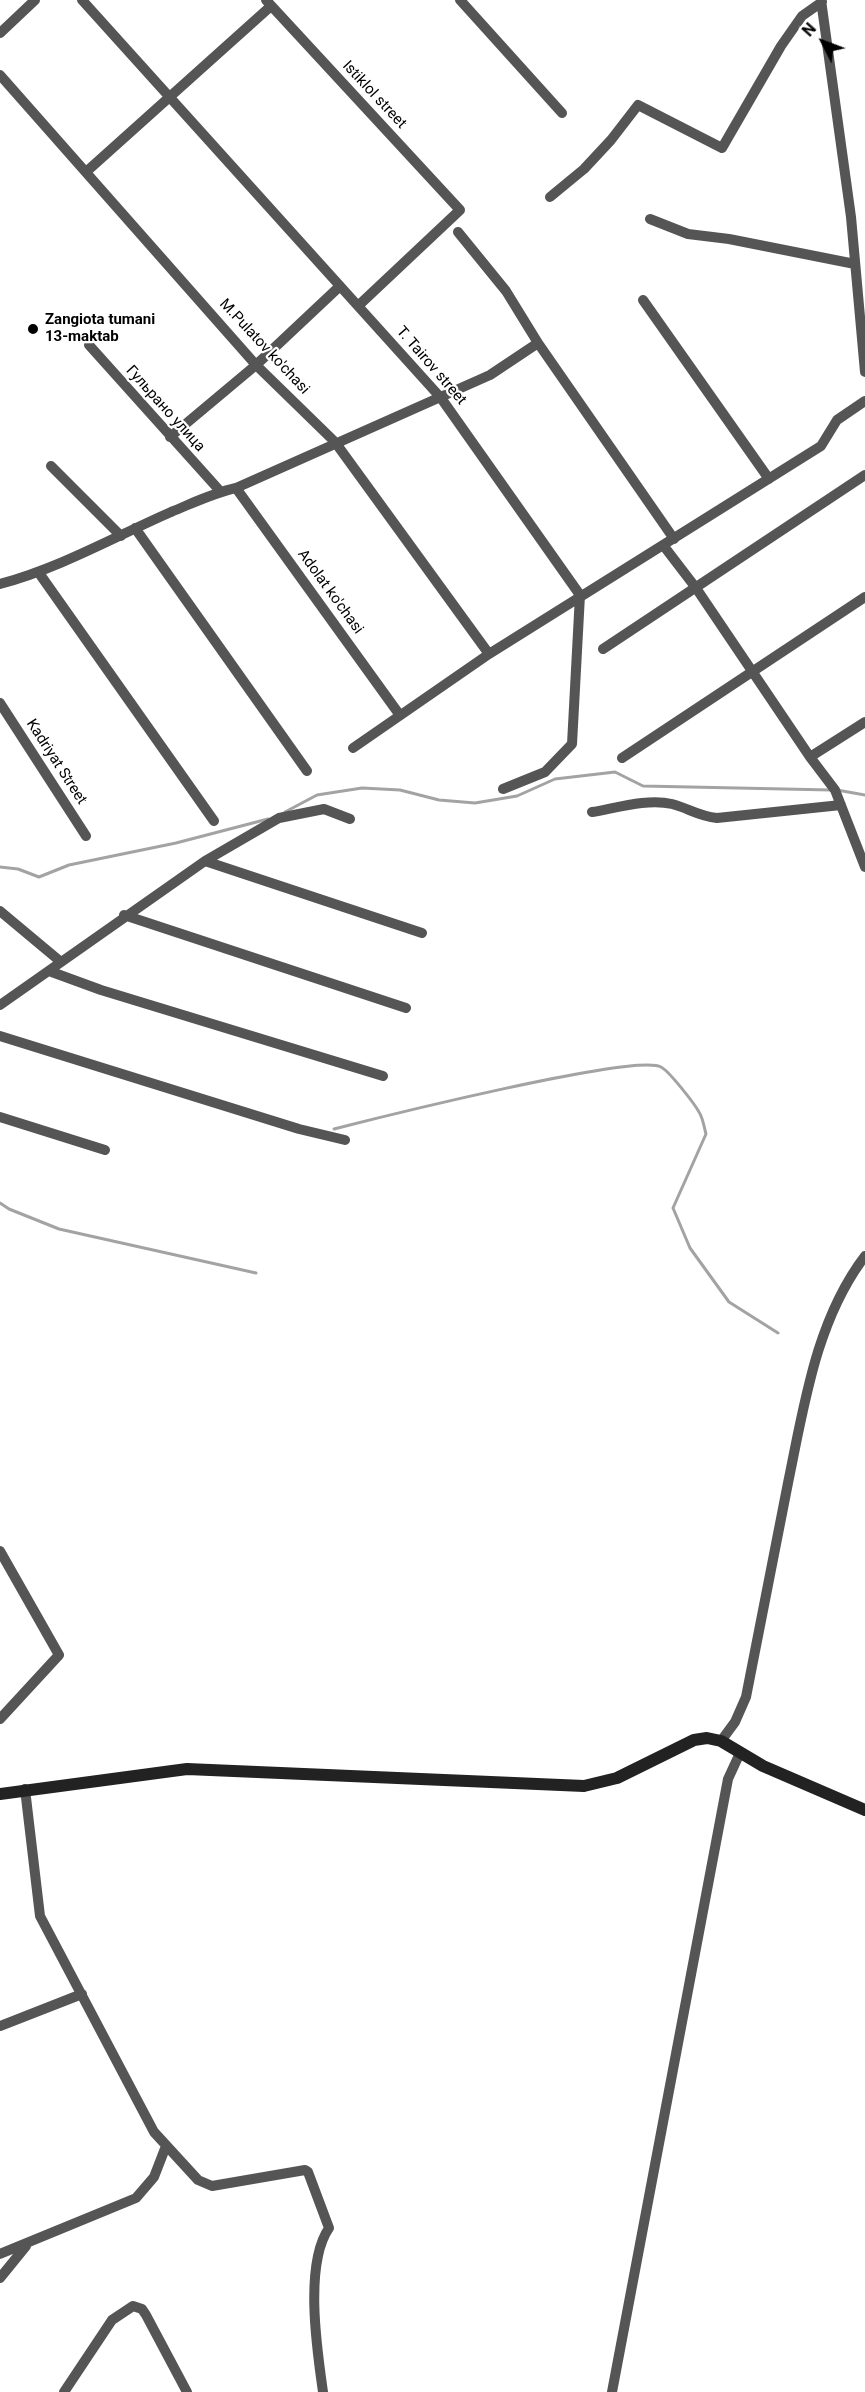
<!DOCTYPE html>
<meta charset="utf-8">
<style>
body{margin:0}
#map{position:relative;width:865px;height:2392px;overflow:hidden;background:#fff;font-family:Roboto,sans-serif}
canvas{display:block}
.north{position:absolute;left:793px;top:12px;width:60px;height:60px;-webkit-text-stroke:4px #fff;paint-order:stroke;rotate:312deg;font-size:16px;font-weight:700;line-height:24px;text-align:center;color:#000}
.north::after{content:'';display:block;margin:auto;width:21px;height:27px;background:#000;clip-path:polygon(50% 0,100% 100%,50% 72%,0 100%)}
</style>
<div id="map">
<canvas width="865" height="2392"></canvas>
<div class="north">N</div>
</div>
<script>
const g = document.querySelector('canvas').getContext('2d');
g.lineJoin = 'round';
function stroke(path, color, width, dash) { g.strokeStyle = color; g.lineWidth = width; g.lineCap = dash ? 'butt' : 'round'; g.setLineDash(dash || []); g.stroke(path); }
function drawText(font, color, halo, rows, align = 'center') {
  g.font = font + ' Roboto,sans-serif'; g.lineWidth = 4.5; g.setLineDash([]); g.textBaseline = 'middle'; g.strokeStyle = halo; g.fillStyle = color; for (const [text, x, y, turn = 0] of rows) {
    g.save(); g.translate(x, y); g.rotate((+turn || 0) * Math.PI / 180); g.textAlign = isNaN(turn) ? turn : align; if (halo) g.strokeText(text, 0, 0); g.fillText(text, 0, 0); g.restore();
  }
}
stroke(new Path2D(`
 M 837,790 L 865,795
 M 285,812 L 317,795 L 362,788 L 400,790 L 439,800 L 475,803 L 517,796 L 555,779 L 615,772 L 643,786 L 831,790
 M 0,867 L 18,869 L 39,877 L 69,865 L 176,843 L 268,819
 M 334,1129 C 377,1118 636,1053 661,1067 C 669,1071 694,1103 699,1112 C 703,1118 704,1127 706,1134 L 673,1208 L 690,1248 L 729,1302 L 778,1333
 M 0,1203 L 9,1209 L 59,1229 L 256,1273`), '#a3a3a3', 3);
stroke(new Path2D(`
 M 82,0 L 441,398 L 580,595 L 572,744 L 545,772 L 503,789
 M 266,0 L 460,210 L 358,306
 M 460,0 L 562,113
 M 821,0 L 851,217 L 865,372
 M 0,33 L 35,0
 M 0,75 L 256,365 L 335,442 L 489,654
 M 86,172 L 271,6
 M 550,197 L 584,169 L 611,140 L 638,105 L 722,148 L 781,46 L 802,16 L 822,2
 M 650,219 L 688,234 L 729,239 L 855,264
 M 458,232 L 506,291 L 538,343
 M 643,300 L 769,479
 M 89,345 L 220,491
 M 170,437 L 256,365 L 340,286
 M 51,466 L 121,536
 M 236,488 L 399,714
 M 135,528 L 307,771
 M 663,545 L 696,588 L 810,757 L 865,722
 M 39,573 L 214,821
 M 0,584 C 60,568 114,537 171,512 C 193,503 213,493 236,488 L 490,375 L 538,343 L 674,539
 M 603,649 L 865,475
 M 0,703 L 86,836
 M 353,748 L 489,654 L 821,446 L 837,420 L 865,401
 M 810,757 L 835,790 L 865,867
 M 622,758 L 865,597
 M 592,812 C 616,808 648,798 672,804 C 688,808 698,816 717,818 L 841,805
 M 205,861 L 422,933
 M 0,911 L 61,962
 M 124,915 L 406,1008
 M 49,971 L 101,990 L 383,1076
 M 0,1005 L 205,861 L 279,818 L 324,809 L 350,819
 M 0,1036 L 299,1129 L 345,1140
 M 0,1117 L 105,1150
 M 0,1551 L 59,1655 L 0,1719
 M 721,1741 L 735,1722 L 746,1697 C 760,1626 774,1554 788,1483 C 804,1406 816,1320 865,1256
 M 25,1789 L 40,1916 L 154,2132 L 198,2180 L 212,2186 L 305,2170 L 308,2172 L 329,2228 C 304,2264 317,2350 323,2392
 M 0,2026 L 82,1994
 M 0,2254 L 136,2198 L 154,2177 L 166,2146
 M 0,2278 L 26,2246
 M 64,2392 L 112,2320 L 133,2306 L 142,2309 L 146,2315 L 187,2392
 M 612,2392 L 728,1779 L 740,1753`), '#555', 10);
stroke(new Path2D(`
 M 0,1794 L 187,1769 L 584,1786 L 617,1778 L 694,1740 L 707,1738 L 721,1741 L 763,1766 L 865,1810`), '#222', 12);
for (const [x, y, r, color] of [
 [33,329,6,"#000"]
]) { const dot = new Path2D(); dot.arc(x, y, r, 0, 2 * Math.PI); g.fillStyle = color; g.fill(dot); stroke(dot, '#fff', 2); }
drawText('15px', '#000', '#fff', [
 ["Istiklol street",374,95,47],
 ["M.Pulatov ko'chasi",264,347,47],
 ["T. Tairov street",431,366,49],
 ["Гульрано улица",165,409,48],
 ["Adolat ko'chasi",330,592,54],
 ["Kadriyat Street",56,762,57]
]);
drawText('bold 15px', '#000', '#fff', [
 ["Zangiota tumani",45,320],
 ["13-maktab",45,337]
], 'left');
</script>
